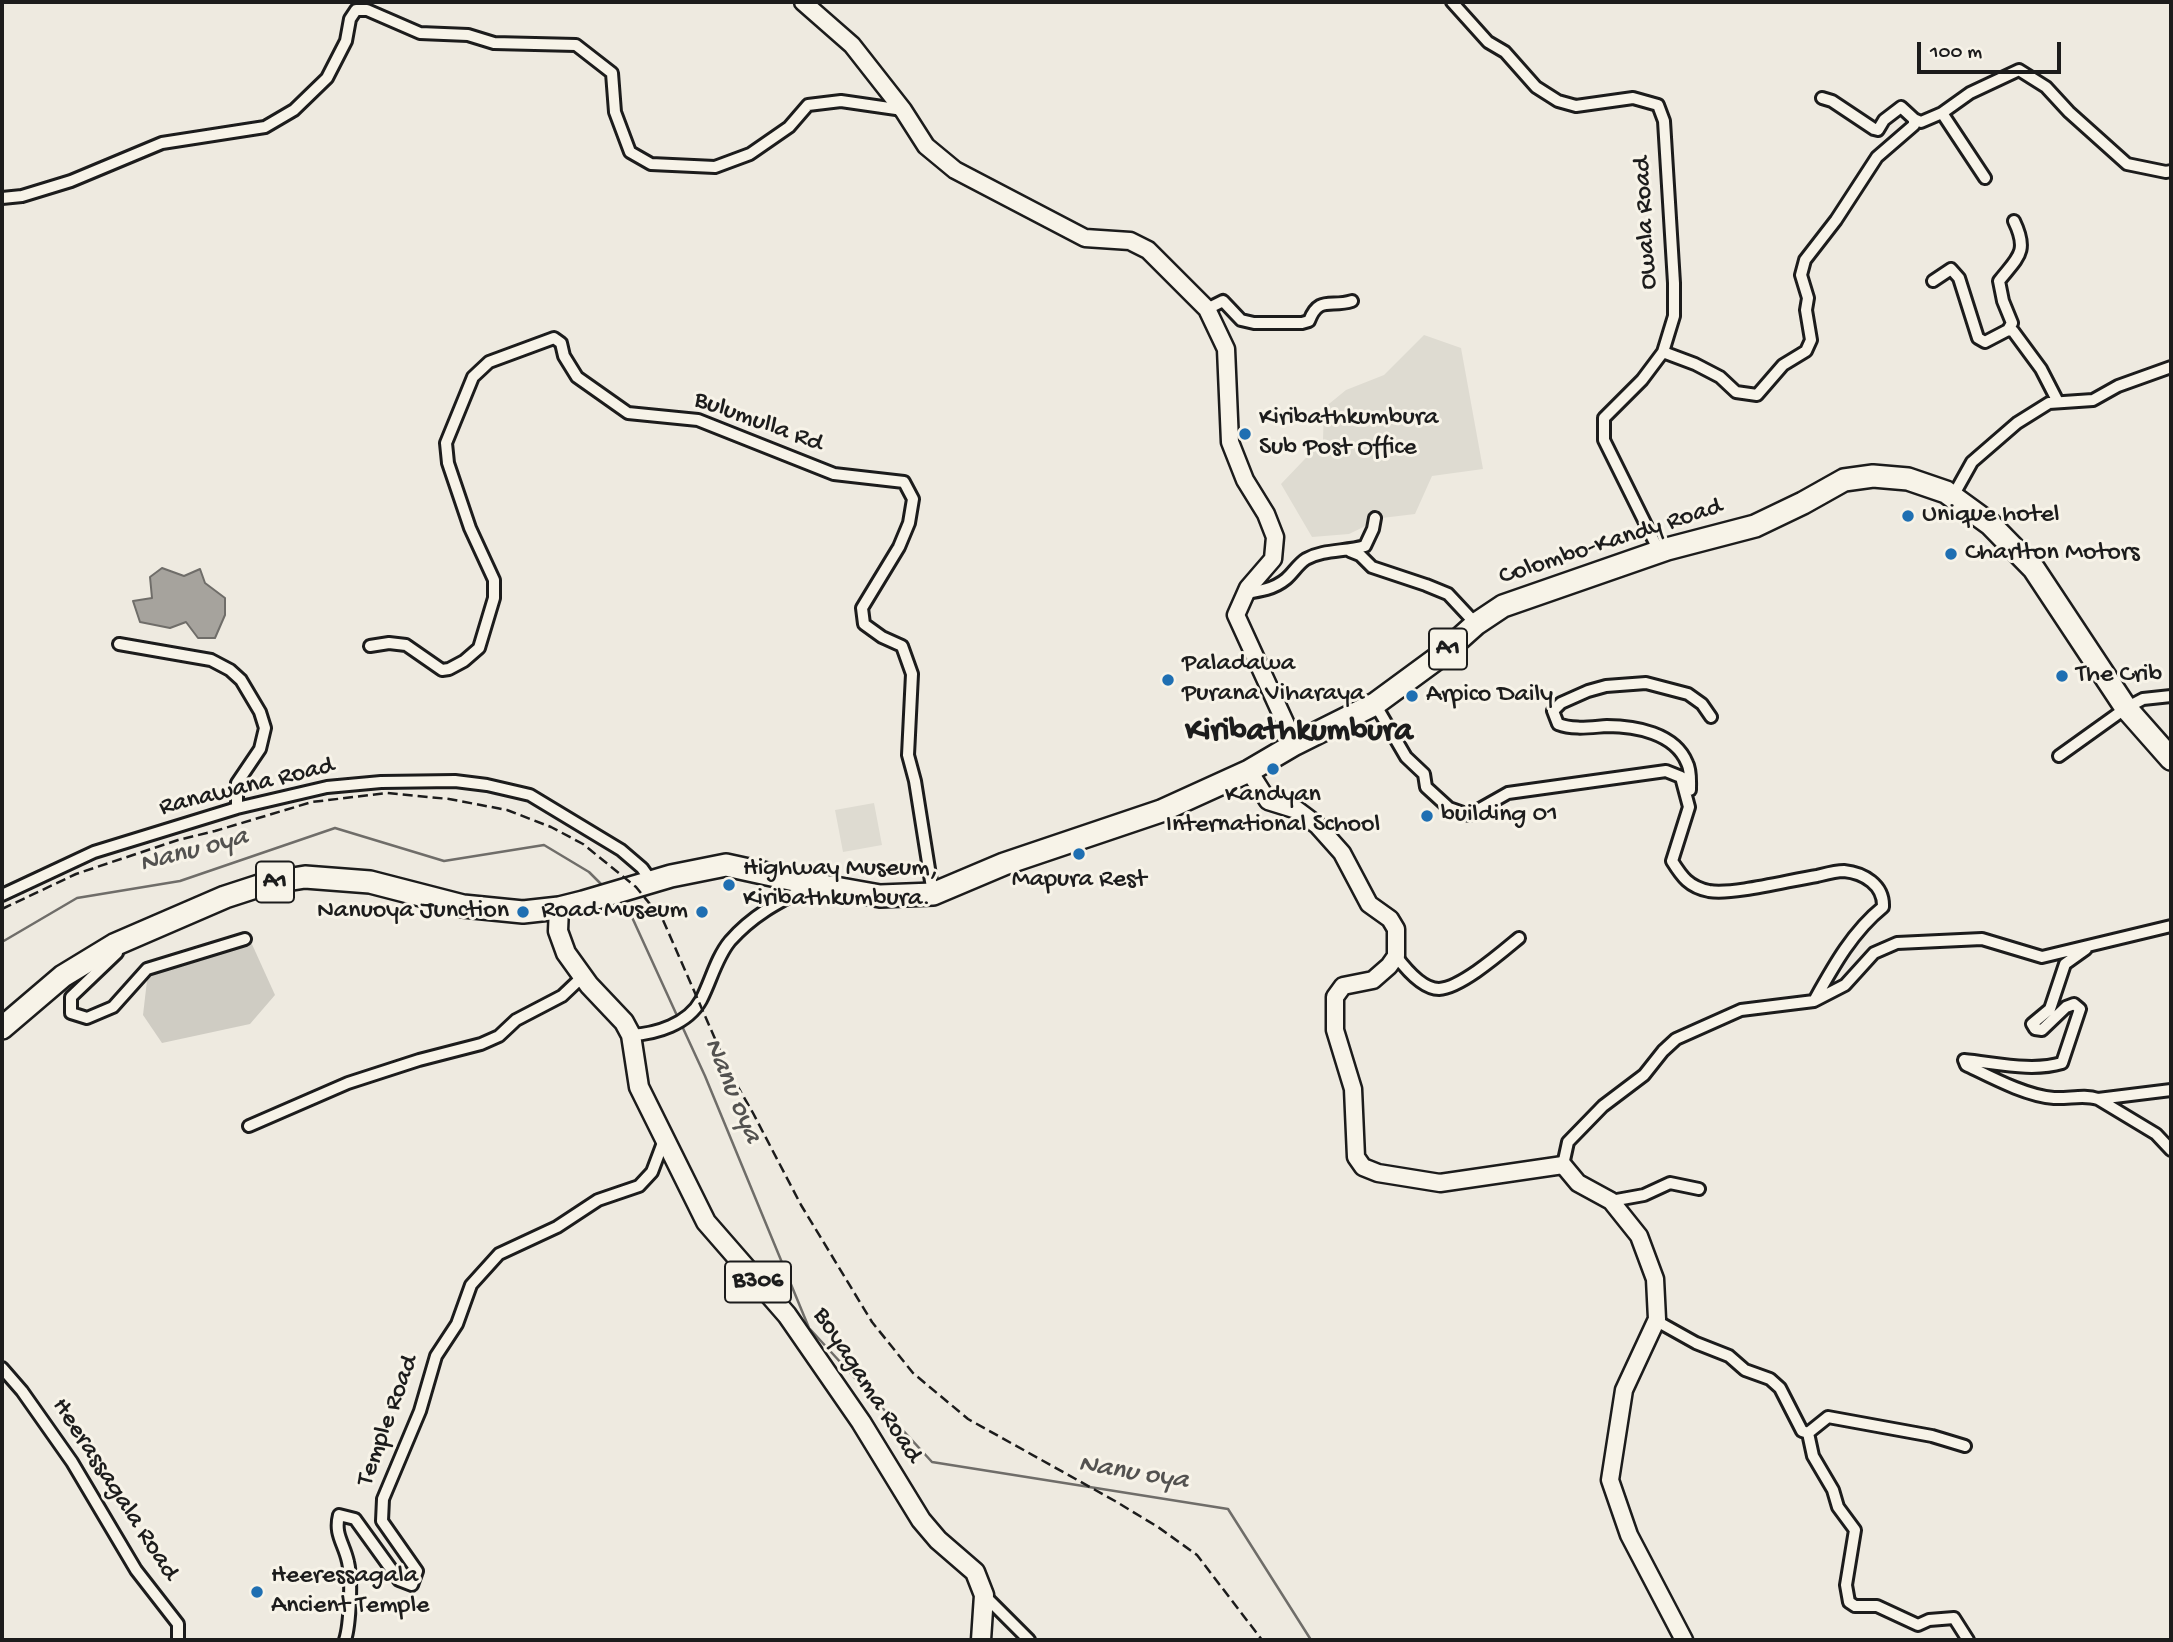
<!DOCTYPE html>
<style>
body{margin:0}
#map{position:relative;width:2173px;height:1642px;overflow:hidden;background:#eeeae0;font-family:"Gochi Hand",sans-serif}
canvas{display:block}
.frame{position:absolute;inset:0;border:4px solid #1c1c1c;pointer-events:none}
.scale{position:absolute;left:1917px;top:42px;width:144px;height:32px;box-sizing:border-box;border:4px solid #1c1c1c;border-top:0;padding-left:9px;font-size:21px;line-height:24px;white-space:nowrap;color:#1c1c1c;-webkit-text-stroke:5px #f7f3e8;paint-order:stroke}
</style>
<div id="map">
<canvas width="2173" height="1642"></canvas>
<div class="frame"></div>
<div class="scale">100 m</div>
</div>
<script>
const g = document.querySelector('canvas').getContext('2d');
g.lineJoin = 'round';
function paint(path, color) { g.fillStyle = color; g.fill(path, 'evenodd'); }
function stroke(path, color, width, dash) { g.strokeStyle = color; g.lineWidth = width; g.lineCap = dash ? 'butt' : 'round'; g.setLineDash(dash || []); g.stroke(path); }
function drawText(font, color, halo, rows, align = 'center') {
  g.font = font + ' "Gochi Hand",sans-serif'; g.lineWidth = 6; g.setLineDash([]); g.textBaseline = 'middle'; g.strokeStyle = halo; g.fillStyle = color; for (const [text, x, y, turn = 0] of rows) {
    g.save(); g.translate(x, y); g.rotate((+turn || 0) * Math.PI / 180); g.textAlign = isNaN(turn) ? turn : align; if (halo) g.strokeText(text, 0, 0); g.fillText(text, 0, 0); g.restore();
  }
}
paint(new Path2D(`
 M 1424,335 L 1461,348 L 1483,469 L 1432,476 L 1415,514 L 1382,518 L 1349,534 L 1312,537 L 1281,484 L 1323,440 L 1324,408 L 1346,390 L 1384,375 Z
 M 874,803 L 882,845 L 843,852 L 835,810 Z`), '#dedbd1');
paint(new Path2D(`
 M 251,942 L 275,995 L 250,1024 L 162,1043 L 143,1015 L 148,972 Z`), '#cfccc3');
const water = new Path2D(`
 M 162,568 L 184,576 L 200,569 L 205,583 L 225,598 L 225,615 L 215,638 L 198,638 L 186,622 L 170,628 L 140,622 L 133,601 L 152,598 L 150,577 Z`);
paint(water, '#a6a39d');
stroke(water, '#6f6d69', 2);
stroke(new Path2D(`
 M 618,902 L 631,915 L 679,1020
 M 2,942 L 77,898 L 180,881 L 335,828 L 444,861 L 544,845 L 589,872 L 604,887
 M 682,1026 L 705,1076 L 809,1328 L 932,1462 L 1228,1509 L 1311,1640`), '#6f6d69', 2.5);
const street = new Path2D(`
 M 1452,2 L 1488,42 L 1505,52 L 1536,87 L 1558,101 L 1576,106 L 1633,98 L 1658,105 L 1664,121 L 1674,283 L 1674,316 L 1663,352 L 1642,380 L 1604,418 L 1604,440 L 1659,551
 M 1942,113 L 1985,178
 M 1914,119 L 1921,122 L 1942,113 L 1970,93 L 2019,70 L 2046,87 L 2069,112 L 2127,164 L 2166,172 L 2171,171
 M 2,198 L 22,196 L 71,181 L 162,143 L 265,127 L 294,110 L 327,78 L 346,41 L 350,19 L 356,10 L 367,10 L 420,33 L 468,35 L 494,43 L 576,45 L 612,73 L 615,112 L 630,152 L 651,164 L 715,167 L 750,154 L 789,127 L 808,105 L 841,101 L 903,110
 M 1933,281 L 1951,269 L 1959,278 L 1978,338 L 1985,342 L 2008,330 L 2013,331 L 2041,369 L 2058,402
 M 1207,309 L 1223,301 L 1241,320 L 1254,323 L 1302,323 L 1309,321 C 1319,295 1331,308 1352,301
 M 2008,330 L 2012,323 L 2003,301 L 1999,281 C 2018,257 2029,252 2014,221
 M 1663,352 L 1695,364 L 1720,377 L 1736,392 L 1757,395 L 1783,365 L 1806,351 L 1811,340 L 1806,310 L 1808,298 L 1801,275 L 1805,260 L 1836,220 L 1877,157 L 1914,125 L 1914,119 L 1901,107 L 1884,120 L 1878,130 L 1874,129 L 1832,101 L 1822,98
 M 1953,496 L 1972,462 L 2017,423 L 2049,403 L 2093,400 L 2118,386 L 2171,367
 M 1350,551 L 1360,555 L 1372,567 L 1426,585 L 1448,594 L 1476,624
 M 1245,593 C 1260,591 1274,589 1286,579 C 1293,573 1298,564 1306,559 C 1324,549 1345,552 1365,546 L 1373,529 L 1375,518
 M 119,644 L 211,660 L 230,670 L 241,680 L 260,712 L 265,728 L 260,749 L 237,783 L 237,808
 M 370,646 L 389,643 L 406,645 L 442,670 L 449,669 L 464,661 L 479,648 L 494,598 L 494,580 L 470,528 L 448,463 L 446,443 L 473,377 L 489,362 L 554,338 L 561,343 L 564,356 L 577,377 L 628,413 L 698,420 L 834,474 L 904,482 L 913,499 L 909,523 L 899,547 L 862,608 L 864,624 L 882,637 L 902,646 L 912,674 L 908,755 L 915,781 L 933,894
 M 1375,704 L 1406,757 L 1424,774 L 1426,787 L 1449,808 L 1469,815 L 1508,793 L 1666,771 L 1681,777 L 1689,807 L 1672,861 C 1682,877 1689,887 1709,891 C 1734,895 1790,880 1817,876 C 1825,874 1835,871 1844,871 C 1864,873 1884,885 1883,907 C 1852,932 1833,967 1814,1001
 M 2059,756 L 2126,708 L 2143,699 L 2171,696
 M 1690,790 C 1690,782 1691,770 1687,763 C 1675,733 1635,726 1607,726 C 1591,727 1573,730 1558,724 L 1553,711 L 1561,703 L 1588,691 L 1606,686 L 1646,683 L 1688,694 L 1702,704 L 1711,717
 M 2,895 L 94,852 L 237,808 L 327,787 L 381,782 L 455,781 L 487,785 L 530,795 L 621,850 L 642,868 L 652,882
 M 2086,949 L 2065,964 L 2050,1009 L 2032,1024 L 2035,1029 L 2042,1030 L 2066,1007 L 2074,1004 L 2080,1009 L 2062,1063 C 2032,1072 1996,1063 1964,1060 L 1966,1065 C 1991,1077 2026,1096 2054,1098 C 2069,1099 2084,1094 2098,1099 L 2156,1134 L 2171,1150
 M 117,953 L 71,997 L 71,1013 L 87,1018 L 113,1007 L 147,969 L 245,939
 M 1396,956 C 1405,968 1422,989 1439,989 C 1461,988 1502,952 1519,938
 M 631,1035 C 656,1034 688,1024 701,1000 C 711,981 716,958 730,941 C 754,914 779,902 810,886
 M 2098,1099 L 2171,1090
 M 249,1126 L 348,1083 L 419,1060 L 481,1044 L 499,1036 L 516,1020 L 562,996 L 582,977
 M 1563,1165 L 1568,1142 L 1603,1106 L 1644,1075 L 1663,1051 L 1676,1039 L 1741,1010 L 1814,1001 L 1845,985 L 1874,953 L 1897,943 L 1982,939 L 2042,957 L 2171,926
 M 1611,1201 L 1644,1195 L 1670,1183 L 1699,1189
 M 1657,1319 L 1662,1324 L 1696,1343 L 1729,1356 L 1745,1370 L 1770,1379 L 1780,1388 L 1802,1431 L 1808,1433 L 1813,1456 L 1833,1490 L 1838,1507 L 1855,1530 L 1846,1585 L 1849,1602 L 1855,1606 L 1877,1606 L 1918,1625 L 1929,1620 L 1954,1618 L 1968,1640
 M 2,1368 L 22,1391 L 72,1462 L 136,1570 L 178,1624 L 178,1640
 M 1808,1433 L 1828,1417 L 1932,1436 L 1965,1446
 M 984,1595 L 1029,1640
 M 345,1640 C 350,1625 352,1578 348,1562 C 344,1543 334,1535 339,1515 L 355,1519 L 399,1580 L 412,1585 L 417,1571 L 382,1521 L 383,1499 L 420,1411 L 436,1356 L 457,1324 L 471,1285 L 499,1254 L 557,1227 L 598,1200 L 639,1186 L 652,1172 L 664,1140`);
const secondary = new Path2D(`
 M 803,2 L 852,45 L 903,110 L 926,146 L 955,170 L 1085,238 L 1130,241 L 1148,250 L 1207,309 L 1226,349 L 1230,442 L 1245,480 L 1266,514 L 1275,537 L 1273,559 L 1248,588 L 1236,615 L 1295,744
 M 1249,771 L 1268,801 L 1297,810 L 1317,825 L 1342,853 L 1369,904 L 1390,919 L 1396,929 L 1396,956 L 1389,966 L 1373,980 L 1343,986 L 1335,997 L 1335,1030 L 1353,1089 L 1356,1157 L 1363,1167 L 1378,1173 L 1440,1183 L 1563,1165 L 1578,1183 L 1611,1201 L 1639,1236 L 1655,1279 L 1657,1319 L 1624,1390 L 1610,1480 L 1629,1535 L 1684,1640`);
const primary = new Path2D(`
 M 559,908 L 558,931 L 566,953 L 589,985 L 624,1022 L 631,1035 L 639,1087 L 706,1222 L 787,1315 L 861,1422 L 921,1520 L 938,1540 L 975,1572 L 984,1595 L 981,1640`);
const highway = new Path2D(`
 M 2,1028 L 63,976 L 114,945 L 225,897 L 268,883 L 305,877 L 370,882 L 463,906 L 523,912 L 559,908 L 583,902 L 671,876 L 726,865 L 813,884 L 880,896 L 933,894 L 1004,864 L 1161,811 L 1249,771 L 1295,744 L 1375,704 L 1439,657 L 1476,624 L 1503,606 L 1667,549 L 1755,526 L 1803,503 L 1844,480 L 1873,476 L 1908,479 L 1946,492 L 1990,524 L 2034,569 L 2126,708 L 2171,759`);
stroke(street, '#1c1c1c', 16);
stroke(secondary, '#1c1c1c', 21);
stroke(primary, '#1c1c1c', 23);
stroke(highway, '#1c1c1c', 26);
stroke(street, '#f7f3e8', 10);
stroke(secondary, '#f7f3e8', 16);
stroke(primary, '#f7f3e8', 18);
stroke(highway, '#f7f3e8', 21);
stroke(new Path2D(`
 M 2,909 L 76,874 L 178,840 L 215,831 L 312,802 L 387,793 L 449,799 L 507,810 L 551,827 L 583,844 L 636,887 L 663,920 L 730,1073 L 753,1113 L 801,1205 L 872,1322 L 913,1373 L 968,1419 L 1115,1501 L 1158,1527 L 1197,1555 L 1262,1640`), '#1c1c1c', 2.5, [10, 5]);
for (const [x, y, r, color] of [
 [1245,434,7,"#1f6fb2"],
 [1908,516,7,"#1f6fb2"],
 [1951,554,7,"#1f6fb2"],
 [2062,676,7,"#1f6fb2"],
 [1168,680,7,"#1f6fb2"],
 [1412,696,7,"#1f6fb2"],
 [1273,769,7,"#1f6fb2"],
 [1427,816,7,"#1f6fb2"],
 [1079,854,7,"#1f6fb2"],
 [729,885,7,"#1f6fb2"],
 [523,912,7,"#1f6fb2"],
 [702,912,7,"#1f6fb2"],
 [257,1592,7,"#1f6fb2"]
]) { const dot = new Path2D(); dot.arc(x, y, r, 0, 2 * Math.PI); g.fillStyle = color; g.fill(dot); stroke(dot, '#f7f3e8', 2.5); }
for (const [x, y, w] of [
 [1448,649,38],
 [275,882,38],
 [758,1282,66]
]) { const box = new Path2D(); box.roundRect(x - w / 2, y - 20.5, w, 41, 5); g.fillStyle = '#f7f3e8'; g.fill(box); stroke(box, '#1c1c1c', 2); }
drawText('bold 24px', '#1c1c1c', null, [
 ["A1",1448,649],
 ["A1",275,882],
 ["B306",758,1282]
]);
drawText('26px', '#1c1c1c', '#f7f3e8', [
 ["Owala Road",1647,223,-93],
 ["Bulumulla Rd",758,423,20],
 ["Colombo-Kandy Road",1611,543,-18],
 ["Ranawana Road",247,788,-14],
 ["Boyagama Road",866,1386,57],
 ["Temple Road",389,1421,-70],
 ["Heerassagala Road",114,1490,57]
]);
drawText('26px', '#1c1c1c', '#f7f3e8', [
 ["Kiribathkumbura",1259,419],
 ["Sub Post Office",1259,449],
 ["Unique hotel",1922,516],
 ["Charlton Motors",1965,554],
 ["Paladawa",1182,665],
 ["Purana Viharaya",1182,695],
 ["The Crib",2076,676],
 ["Arpico Daily",1426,696],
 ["Kandyan",1273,796,"center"],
 ["International School",1273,826,"center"],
 ["building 01",1441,816],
 ["Highway Museum,",743,870],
 ["Kiribathkumbura.",743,900],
 ["Mapura Rest",1079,881,"center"],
 ["Nanuoya Junction",509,912,"right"],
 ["Road Museum",688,912,"right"],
 ["Heeressagala",271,1577],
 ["Ancient Temple",271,1607]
], 'left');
drawText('italic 28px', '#535250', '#f7f3e8', [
 ["Nanu oya",194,852,-15],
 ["Nanu oya",731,1091,67],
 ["Nanu oya",1133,1474,9]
]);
drawText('bold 33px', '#1c1c1c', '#f7f3e8', [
 ["Kiribathkumbura",1299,733]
]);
</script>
